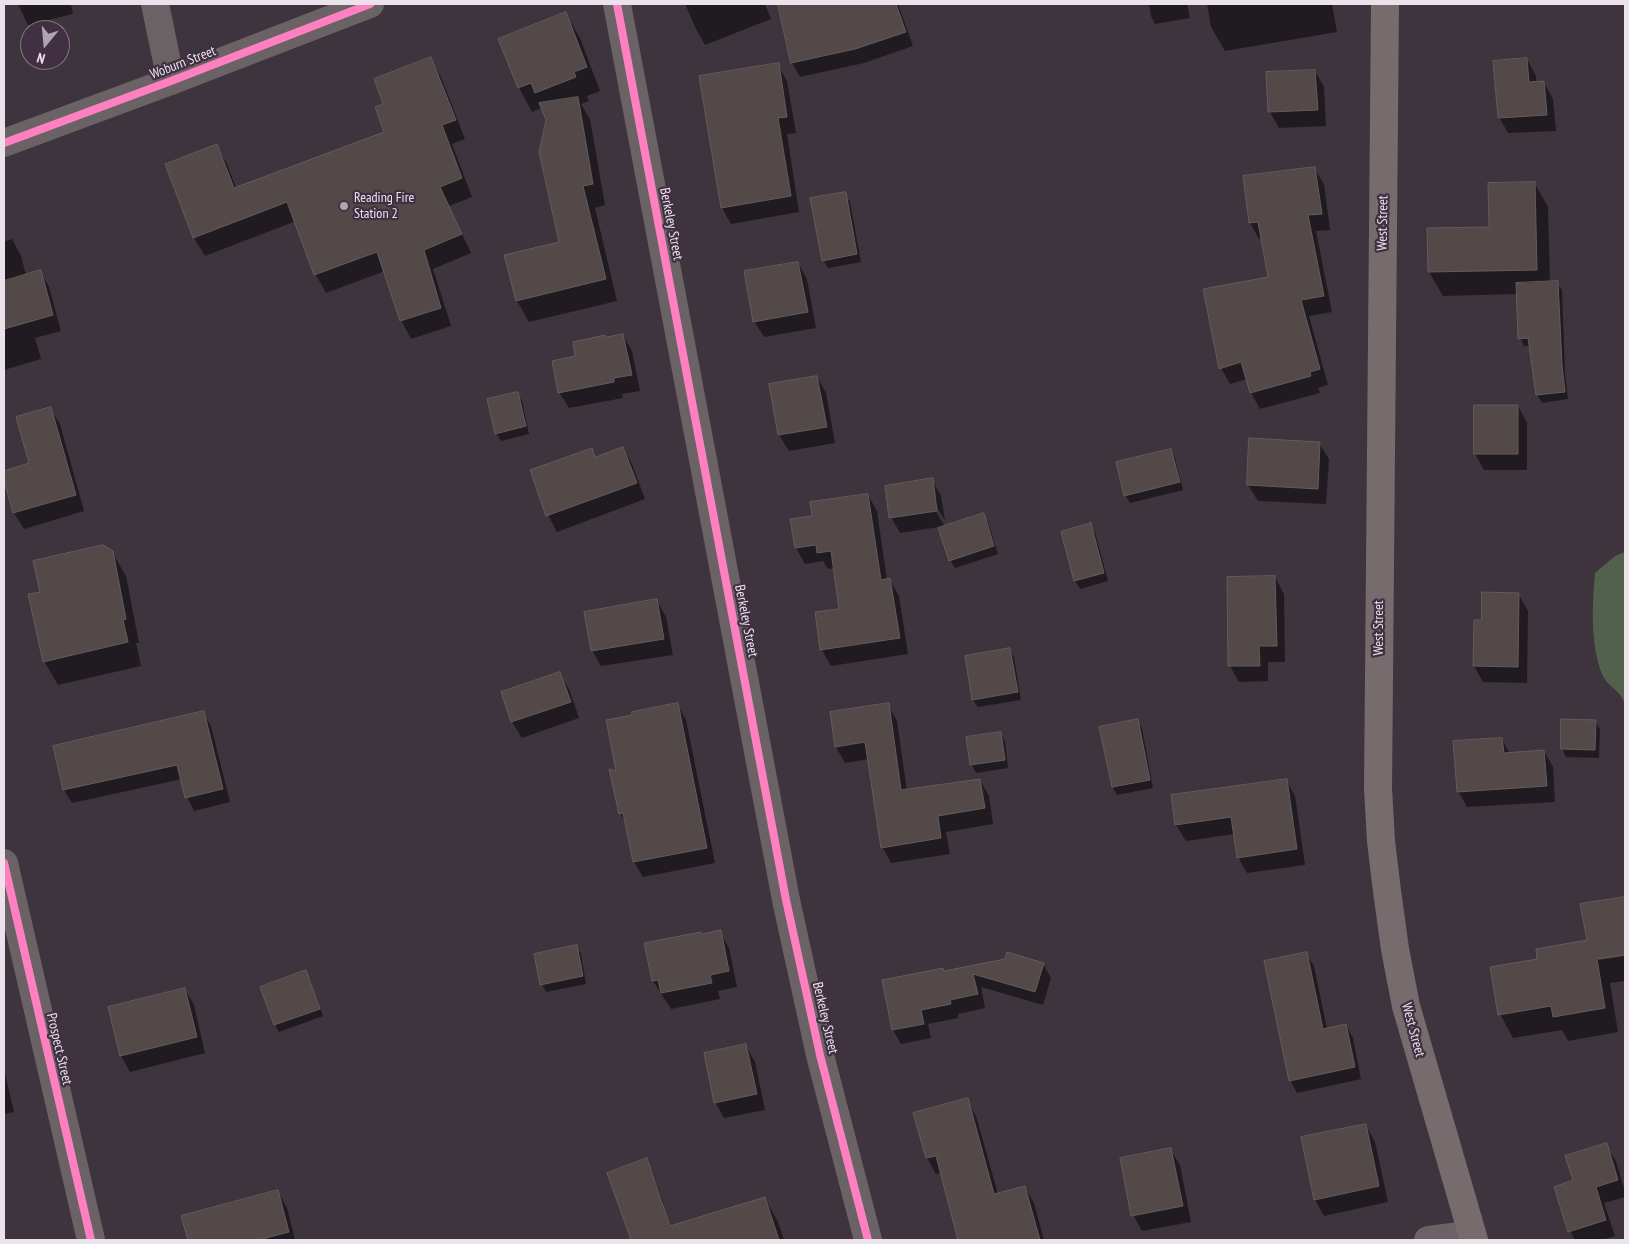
<!DOCTYPE html>
<style>
body{margin:0}
#map{position:relative;width:1629px;height:1244px;overflow:hidden;background:#3d343d;font-family:"PT Sans Narrow",sans-serif}
canvas{display:block}
.frame{position:absolute;inset:0;border:5px solid #ece2ec;pointer-events:none}
.north{position:absolute;left:20px;top:20px;width:50px;height:50px;box-sizing:border-box;background:#413041;border:1px solid #857785;border-radius:50%;rotate:197deg;font-size:14px;font-weight:700;line-height:20px;text-align:center;color:#ece2ec}
.north::after{content:'';display:block;margin:auto;width:18px;height:22px;background:#afa5af;clip-path:polygon(50% 0,100% 100%,50% 72%,0 100%)}
</style>
<div id="map">
<canvas width="1629" height="1244"></canvas>
<div class="frame"></div>
<div class="north">N</div>
</div>
<script>
const g = document.querySelector('canvas').getContext('2d');
g.lineJoin = 'round';
function paint(path, color) { g.fillStyle = color; g.fill(path, 'evenodd'); }
function stroke(path, color, width, dash) { g.strokeStyle = color; g.lineWidth = width; g.lineCap = dash ? 'butt' : 'round'; g.setLineDash(dash || []); g.stroke(path); }
function drawText(font, color, halo, rows, align = 'center') {
  g.font = font + ' "PT Sans Narrow",sans-serif'; g.lineWidth = 4.5; g.setLineDash([]); g.textBaseline = 'middle'; g.strokeStyle = halo; g.fillStyle = color; for (const [text, x, y, turn = 0] of rows) {
    g.save(); g.translate(x, y); g.rotate((+turn || 0) * Math.PI / 180); g.textAlign = isNaN(turn) ? turn : align; if (halo) g.strokeText(text, 0, 0); g.fillText(text, 0, 0); g.restore();
  }
}
paint(new Path2D(`
 M 1625,552 L 1625,706 C 1624,702 1623,698 1620,695 C 1616,689 1608,685 1604,678 C 1590,649 1592,605 1595,573 L 1615,556 Z`), '#53604b');
paint(new Path2D(`
 M 18,4 L 71,4 L 73,14 L 28,25 Z
 M 685,4 L 765,4 L 771,19 L 705,45 L 696,29 Z
 M 779,4 L 898,4 L 913,46 L 864,63 L 800,77 L 792,63 Z
 M 1149,4 L 1187,4 L 1190,18 L 1155,24 L 1151,16 Z
 M 1207,4 L 1332,4 L 1337,32 L 1225,51 L 1211,27 Z
 M 566,14 L 580,38 L 600,91 L 587,96 L 589,101 L 581,104 L 590,119 L 605,205 L 595,208 L 617,301 L 529,322 L 517,301 L 560,243 L 547,120 L 542,108 L 532,112 L 519,88 Z
 M 430,58 L 441,77 L 465,139 L 452,144 L 472,197 L 449,206 L 471,253 L 433,269 L 451,326 L 411,339 L 401,320 L 385,271 L 326,293 L 316,275 L 296,221 L 205,256 L 194,238 L 167,164 L 216,146 L 227,164 L 236,188 L 386,132 L 385,104 Z
 M 1527,59 L 1536,76 L 1536,83 L 1544,83 L 1553,99 L 1556,131 L 1508,133 L 1499,117 Z
 M 778,65 L 787,81 L 796,133 L 787,134 L 799,212 L 731,224 L 722,208 Z
 M 1315,71 L 1324,87 L 1326,126 L 1279,128 L 1270,112 Z
 M 1314,168 L 1324,184 L 1330,230 L 1316,231 L 1332,312 L 1309,316 L 1328,385 L 1318,388 L 1320,393 L 1260,409 L 1251,393 L 1247,379 L 1230,384 L 1221,368 L 1269,278 L 1262,238 L 1259,239 L 1250,223 Z
 M 1535,184 L 1548,207 L 1550,283 L 1557,283 L 1562,290 L 1565,374 L 1568,399 L 1542,403 L 1537,395 L 1531,346 L 1524,346 L 1520,338 L 1518,294 L 1443,296 L 1429,272 L 1428,230 L 1491,228 Z
 M 845,194 L 850,202 L 861,262 L 828,268 L 823,260 Z
 M 12,239 L 21,256 L 26,275 L 40,271 L 49,287 L 61,331 L 35,338 L 41,359 L 4,370 L 4,242 Z
 M 798,263 L 807,279 L 816,328 L 764,337 L 754,321 Z
 M 623,335 L 632,351 L 640,391 L 622,394 L 623,398 L 569,408 L 559,392 L 577,357 L 606,339 Z
 M 817,377 L 826,393 L 835,443 L 789,451 L 779,435 Z
 M 517,393 L 522,401 L 529,434 L 501,441 L 496,433 Z
 M 1518,406 L 1527,423 L 1527,470 L 1484,470 L 1475,454 Z
 M 50,408 L 60,424 L 84,511 L 24,529 L 14,513 L 4,472 L 30,464 Z
 M 1319,443 L 1329,459 L 1326,504 L 1258,501 L 1248,485 Z
 M 623,448 L 632,464 L 645,499 L 557,532 L 548,515 L 531,471 L 591,449 L 596,458 Z
 M 1171,450 L 1175,458 L 1183,490 L 1130,503 L 1125,495 Z
 M 932,480 L 941,496 L 945,521 L 935,504 L 933,506 L 945,527 L 983,515 L 988,522 L 998,554 L 955,568 L 950,560 L 939,527 L 900,533 L 891,517 Z
 M 868,495 L 877,511 L 887,580 L 890,580 L 899,596 L 908,654 L 831,666 L 822,650 L 816,613 L 840,610 L 834,568 L 828,569 L 823,561 L 805,564 L 796,548 L 792,520 L 813,517 Z
 M 1090,525 L 1095,532 L 1108,581 L 1080,589 L 1075,581 L 1062,533 Z
 M 112,552 L 126,576 L 139,643 L 136,643 L 141,666 L 58,685 L 44,661 L 41,593 Z
 M 1275,577 L 1284,594 L 1285,662 L 1268,662 L 1268,681 L 1239,682 L 1230,666 Z
 M 1519,595 L 1528,611 L 1527,683 L 1483,682 L 1474,666 L 1482,622 Z
 M 657,601 L 666,617 L 673,655 L 601,666 L 592,650 Z
 M 1009,649 L 1014,657 L 1021,700 L 978,707 L 973,700 Z
 M 559,673 L 569,689 L 579,718 L 522,738 L 512,722 L 502,692 Z
 M 677,704 L 686,720 L 715,863 L 643,877 L 634,862 L 626,823 L 620,813 L 617,773 Z
 M 888,705 L 897,721 L 907,791 L 980,780 L 989,796 L 993,824 L 946,832 L 950,854 L 891,863 L 882,847 L 869,759 L 845,763 L 836,747 Z
 M 203,713 L 211,726 L 230,802 L 194,811 L 187,797 L 182,779 L 72,803 L 64,790 L 54,746 Z
 M 1137,721 L 1142,728 L 1153,788 L 1117,795 L 1113,787 L 1101,728 Z
 M 1595,721 L 1600,729 L 1599,758 L 1566,757 L 1562,749 Z
 M 1000,733 L 1005,741 L 1008,768 L 976,773 L 972,765 L 967,738 Z
 M 1502,739 L 1510,754 L 1544,751 L 1553,767 L 1555,802 L 1467,807 L 1458,791 Z
 M 1286,780 L 1295,796 L 1305,865 L 1247,873 L 1238,857 L 1235,834 L 1186,841 L 1176,825 L 1172,796 Z
 M 1625,898 L 1625,954 L 1599,958 L 1599,960 L 1625,956 L 1625,981 L 1610,983 L 1618,1032 L 1568,1041 L 1562,1030 L 1513,1038 L 1500,1014 L 1539,960 L 1588,941 L 1582,906 Z
 M 720,932 L 729,948 L 737,987 L 718,991 L 720,999 L 671,1009 L 653,981 L 645,944 Z
 M 576,946 L 581,954 L 586,984 L 546,992 L 542,984 Z
 M 1306,954 L 1314,966 L 1327,1029 L 1346,1025 L 1353,1038 L 1361,1079 L 1297,1093 L 1290,1080 Z
 M 1006,960 L 1043,964 L 1051,978 L 1043,1005 L 981,987 L 985,1008 L 958,1014 L 958,1018 L 928,1024 L 931,1038 L 901,1044 L 893,1030 L 883,981 L 944,972 Z
 M 306,972 L 310,980 L 323,1016 L 279,1032 L 275,1025 Z
 M 185,989 L 194,1005 L 205,1053 L 130,1072 L 121,1056 Z
 M 746,1046 L 755,1062 L 765,1110 L 724,1118 L 715,1102 Z
 M 4,1069 L 14,1112 L 4,1114 Z
 M 967,1100 L 976,1116 L 998,1194 L 1025,1187 L 1034,1203 L 1044,1240 L 960,1240 L 941,1173 L 936,1174 L 927,1158 L 915,1114 Z
 M 1366,1126 L 1375,1142 L 1388,1202 L 1324,1216 L 1315,1200 Z
 M 1606,1145 L 1616,1161 L 1625,1192 L 1625,1197 L 1604,1203 L 1615,1236 L 1602,1240 L 1575,1240 L 1570,1231 L 1574,1181 Z
 M 1170,1149 L 1180,1165 L 1191,1222 L 1142,1231 L 1133,1215 Z
 M 646,1160 L 651,1168 L 664,1204 L 626,1218 Z
 M 278,1192 L 287,1208 L 295,1240 L 189,1240 L 183,1217 Z
 M 765,1198 L 778,1222 L 784,1240 L 682,1240 L 677,1225 Z`), '#0007');
const building = new Path2D(`
 M 778,4 L 896,4 L 906,32 L 855,49 L 791,63 Z
 M 566,12 L 587,67 L 574,72 L 576,77 L 535,93 L 531,83 L 518,88 L 498,39 Z
 M 431,57 L 456,120 L 442,125 L 462,178 L 440,187 L 462,234 L 424,250 L 441,308 L 400,321 L 377,252 L 314,275 L 287,202 L 193,238 L 165,164 L 217,144 L 234,188 L 384,132 L 375,107 L 383,104 L 374,79 Z
 M 1527,58 L 1529,82 L 1544,81 L 1547,115 L 1498,118 L 1493,61 Z
 M 779,63 L 787,117 L 778,118 L 791,196 L 721,208 L 699,76 Z
 M 1315,70 L 1318,110 L 1268,112 L 1266,72 Z
 M 578,97 L 593,184 L 583,186 L 606,279 L 516,301 L 504,255 L 559,242 L 539,152 L 546,120 L 539,103 Z
 M 1315,167 L 1322,214 L 1308,215 L 1324,296 L 1301,300 L 1320,369 L 1310,372 L 1311,376 L 1250,393 L 1241,362 L 1219,369 L 1203,289 L 1268,277 L 1258,222 L 1249,223 L 1243,176 Z
 M 1535,182 L 1537,270 L 1428,272 L 1427,228 L 1489,227 L 1488,183 Z
 M 846,192 L 857,254 L 822,261 L 810,198 Z
 M 798,262 L 808,312 L 753,322 L 744,271 Z
 M 41,270 L 53,315 L 4,329 L 4,281 Z
 M 1558,281 L 1562,365 L 1565,392 L 1536,395 L 1528,338 L 1518,339 L 1516,283 Z
 M 623,334 L 632,375 L 614,378 L 614,382 L 558,393 L 552,361 L 575,356 L 573,342 L 605,335 L 606,337 Z
 M 817,376 L 827,427 L 778,435 L 769,384 Z
 M 518,392 L 526,426 L 495,434 L 487,399 Z
 M 1474,405 L 1518,405 L 1518,454 L 1474,454 Z
 M 51,407 L 76,495 L 13,513 L 4,480 L 4,471 L 29,463 L 16,417 Z
 M 1249,438 L 1320,442 L 1318,489 L 1247,485 Z
 M 623,447 L 637,483 L 546,516 L 530,470 L 592,448 L 595,457 Z
 M 1171,449 L 1180,482 L 1124,496 L 1116,462 Z
 M 933,478 L 937,511 L 889,518 L 885,486 Z
 M 868,494 L 881,580 L 890,578 L 900,638 L 820,650 L 815,612 L 839,609 L 831,551 L 817,553 L 816,545 L 795,548 L 790,519 L 812,516 L 810,502 Z
 M 984,513 L 994,546 L 949,561 L 938,528 Z
 M 1091,523 L 1104,573 L 1074,581 L 1061,532 Z
 M 103,545 L 113,551 L 126,619 L 123,620 L 128,642 L 43,662 L 28,594 L 40,592 L 33,561 Z
 M 1275,576 L 1277,646 L 1259,646 L 1260,666 L 1228,666 L 1227,577 Z
 M 1482,592 L 1519,593 L 1518,667 L 1473,666 L 1474,620 L 1481,620 Z
 M 657,599 L 664,639 L 591,651 L 584,612 Z
 M 1010,648 L 1018,692 L 972,700 L 965,656 Z
 M 560,672 L 571,702 L 511,722 L 501,692 Z
 M 678,703 L 707,848 L 633,862 L 623,813 L 619,814 L 609,769 L 616,771 L 606,720 L 632,715 L 632,712 Z
 M 889,703 L 901,790 L 980,779 L 985,808 L 938,816 L 941,838 L 881,848 L 865,742 L 835,747 L 830,712 Z
 M 204,711 L 223,789 L 185,798 L 177,765 L 63,790 L 53,746 Z
 M 1138,719 L 1150,780 L 1112,787 L 1099,727 Z
 M 1561,719 L 1596,720 L 1595,750 L 1561,749 Z
 M 1001,732 L 1005,760 L 970,765 L 966,737 Z
 M 1502,738 L 1504,753 L 1544,750 L 1547,786 L 1457,792 L 1453,741 Z
 M 1287,779 L 1297,849 L 1237,858 L 1231,817 L 1175,825 L 1171,795 Z
 M 1625,897 L 1625,955 L 1597,959 L 1605,1008 L 1553,1017 L 1551,1006 L 1498,1015 L 1490,967 L 1537,959 L 1536,949 L 1587,940 L 1580,904 Z
 M 721,930 L 729,971 L 710,975 L 712,983 L 661,993 L 658,980 L 652,981 L 644,943 L 701,932 L 702,934 Z
 M 577,945 L 583,976 L 540,985 L 534,954 Z
 M 1007,952 L 1044,963 L 1035,992 L 973,974 L 978,994 L 950,1000 L 951,1004 L 921,1010 L 924,1024 L 892,1030 L 882,980 L 943,968 L 944,971 L 1005,959 Z
 M 1307,952 L 1323,1029 L 1346,1024 L 1355,1067 L 1289,1081 L 1264,961 Z
 M 306,970 L 320,1009 L 274,1025 L 260,987 Z
 M 185,988 L 197,1037 L 120,1056 L 108,1007 Z
 M 746,1044 L 757,1094 L 714,1103 L 704,1053 Z
 M 968,1098 L 994,1194 L 1025,1186 L 1040,1240 L 958,1240 L 936,1156 L 926,1158 L 913,1113 Z
 M 1366,1124 L 1379,1186 L 1314,1200 L 1301,1137 Z
 M 1607,1143 L 1618,1180 L 1596,1187 L 1606,1220 L 1568,1232 L 1554,1187 L 1573,1180 L 1565,1156 Z
 M 1171,1148 L 1183,1206 L 1131,1216 L 1120,1158 Z
 M 647,1158 L 670,1226 L 765,1197 L 779,1240 L 631,1240 L 607,1173 Z
 M 278,1190 L 289,1232 L 258,1240 L 188,1240 L 181,1216 Z`);
paint(building, '#534948');
stroke(building, '#635b5d', 1);
stroke(new Path2D(`
 M 155,4 L 171,81
 M 617,4 L 786,900 L 820,1055 L 868,1240
 M 4,863 L 91,1240
 M 1428,1240 L 1472,1234`), '#6b6265', 28);
stroke(new Path2D(`
 M 4,143 L 171,81 L 370,4`), '#6b6265', 28);
stroke(new Path2D(`
 M 1385,4 L 1378,788 L 1381,841 L 1387,891 L 1395,949 L 1406,1006 L 1474,1240`), '#766c6e', 28);
stroke(new Path2D(`
 M 617,4 L 786,900 L 820,1055 L 868,1240
 M 4,143 L 171,81 L 370,4
 M 4,863 L 91,1240`), '#ff80c0', 8);
for (const [x, y, r, color] of [
 [344,206,5,"#afa5af"]
]) { const dot = new Path2D(); dot.arc(x, y, r, 0, 2 * Math.PI); g.fillStyle = color; g.fill(dot); stroke(dot, '#413041', 2); }
drawText('14px', '#ece2ec', '#413041', [
 ["Woburn Street",183,63,-21],
 ["West Street",1383,223,-89],
 ["Berkeley Street",671,224,79],
 ["Berkeley Street",746,621,79],
 ["West Street",1379,628,-90],
 ["Berkeley Street",825,1018,77],
 ["West Street",1413,1030,75],
 ["Prospect Street",59,1049,77]
]);
drawText('14px', '#ece2ec', '#413041', [
 ["Reading Fire",354,198],
 ["Station 2",354,214]
], 'left');
</script>
